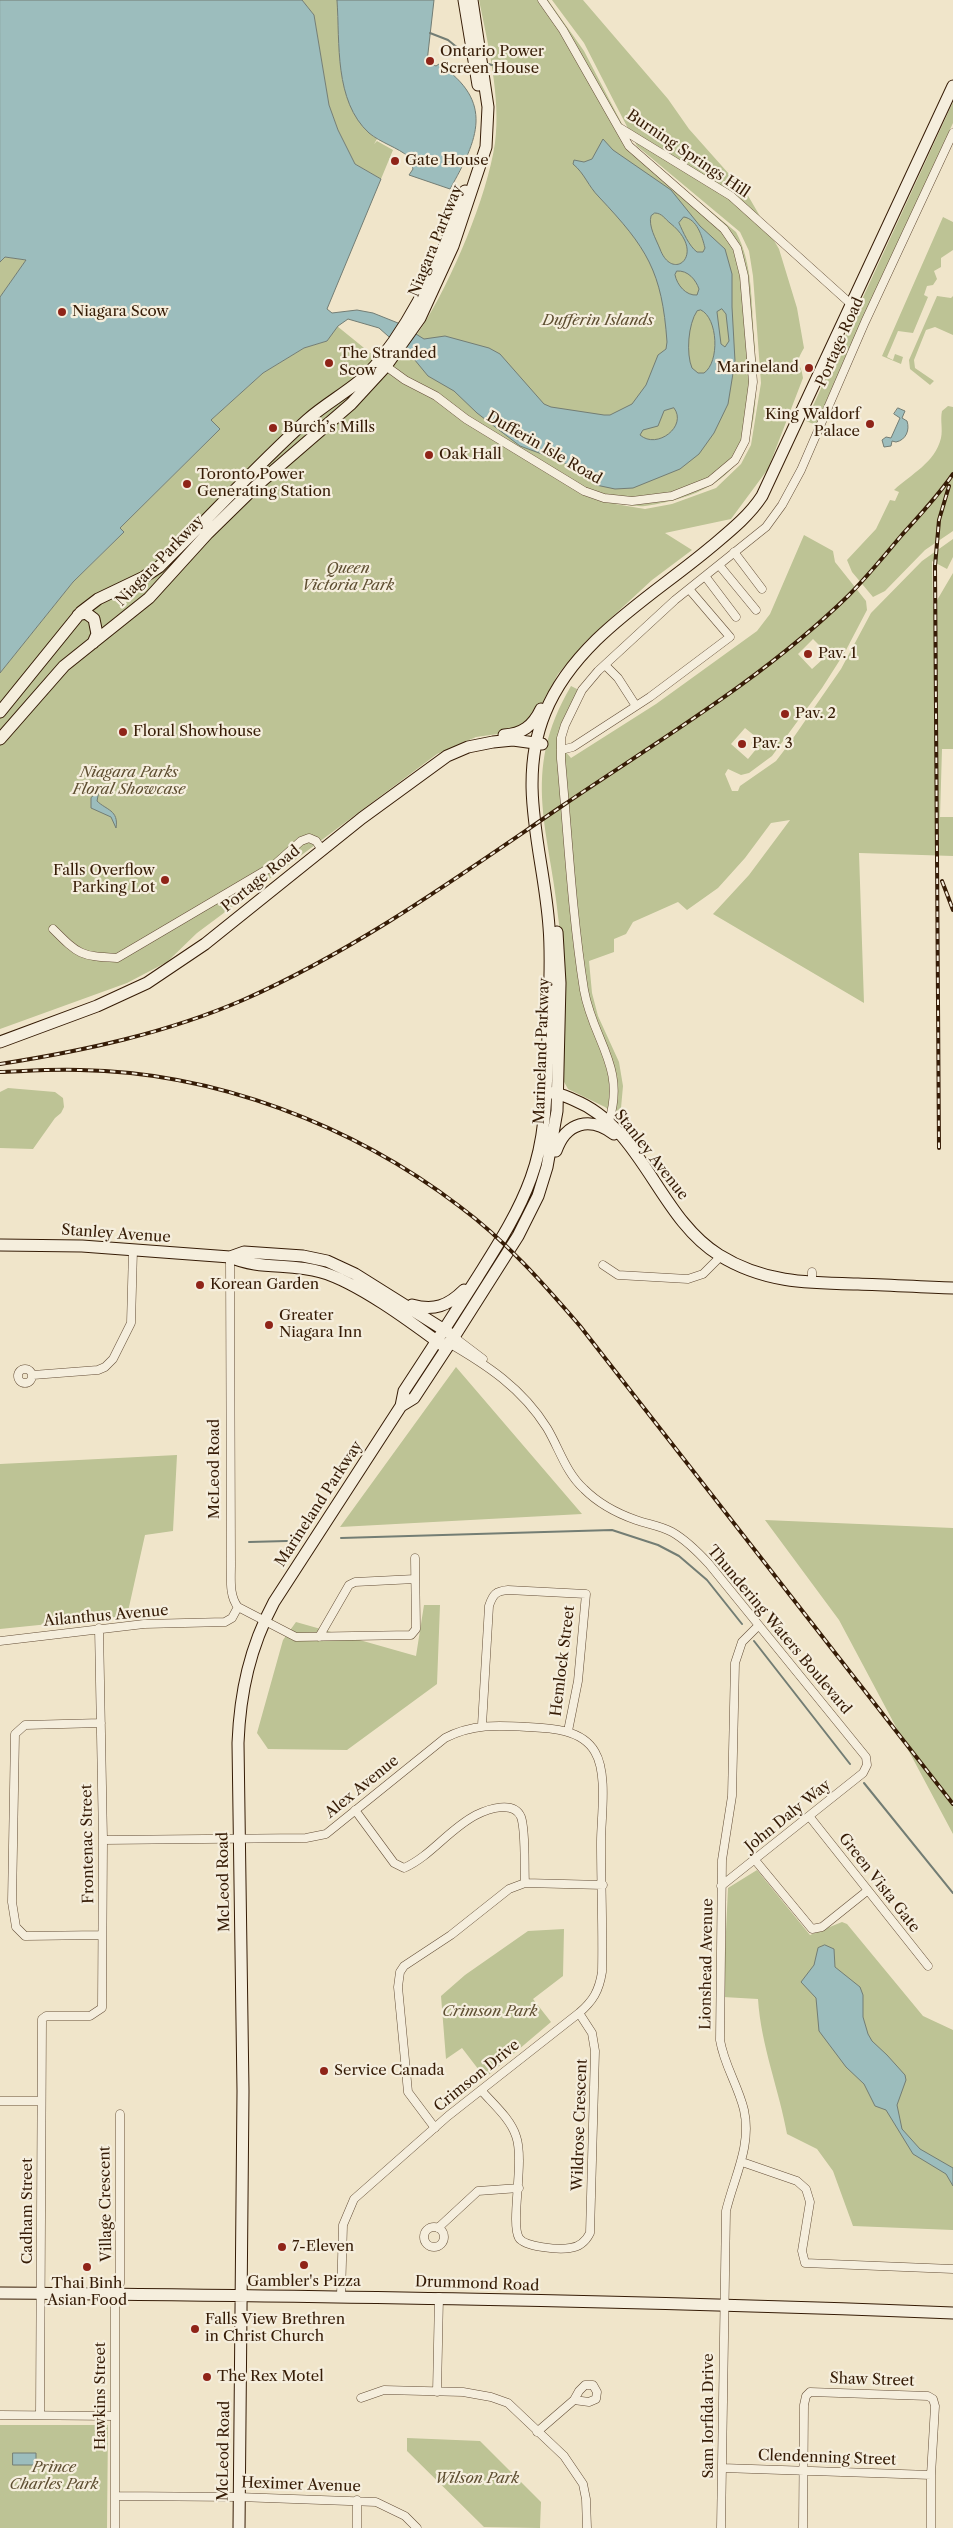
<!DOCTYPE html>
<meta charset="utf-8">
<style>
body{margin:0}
canvas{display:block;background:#f0e5ca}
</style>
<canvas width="953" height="2528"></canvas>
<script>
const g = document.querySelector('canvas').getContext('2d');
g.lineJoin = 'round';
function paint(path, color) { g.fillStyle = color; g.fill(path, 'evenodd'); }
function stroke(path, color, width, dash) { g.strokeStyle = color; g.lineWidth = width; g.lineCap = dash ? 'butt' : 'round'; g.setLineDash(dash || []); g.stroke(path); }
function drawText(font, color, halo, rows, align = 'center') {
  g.font = font + ' "Libre Caslon Text",serif'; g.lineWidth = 4.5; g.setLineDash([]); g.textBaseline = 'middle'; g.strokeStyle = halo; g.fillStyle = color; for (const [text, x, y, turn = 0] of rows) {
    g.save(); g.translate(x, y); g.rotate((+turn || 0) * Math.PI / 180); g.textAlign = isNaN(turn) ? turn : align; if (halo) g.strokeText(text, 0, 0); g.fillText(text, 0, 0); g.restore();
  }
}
paint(new Path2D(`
 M 302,0 L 337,0 C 340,47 334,108 377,139 L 374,144 L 377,141 L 393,150 L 381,179 L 355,164 L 338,130 L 329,105 L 314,15 Z
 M 479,0 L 548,0 L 584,51 L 635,149 L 736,232 C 753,264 751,301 754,336 C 761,433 755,490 645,506 C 635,507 624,504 615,504 L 645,509 L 672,504 L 716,488 L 741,464 L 751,445 L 761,383 L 753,276 L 749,251 L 740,232 L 637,146 L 584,43 L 552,0 L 583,0 L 668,99 L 689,129 L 729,174 L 743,187 L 779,249 L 797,308 L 804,348 C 793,367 801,360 803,378 L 768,469 L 731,519 L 665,533 L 692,550 L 652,580 L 586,641 L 558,674 L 535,716 L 512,732 L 476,737 L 437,754 L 197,933 L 167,962 L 127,983 L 0,1029 L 0,673 L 73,582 L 124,532 L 120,528 L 220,429 L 211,420 L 263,373 L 304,348 L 327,341 L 337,326 L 390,369 C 401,355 413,341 422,327 C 452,280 487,197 495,143 C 501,98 488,44 479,0 Z
 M 953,102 L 953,123 L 849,349 L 816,425 L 806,421 Z
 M 943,217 L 953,222 L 953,250 L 941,258 L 941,267 L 934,271 L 937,279 L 933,285 L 927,286 L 924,295 L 928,297 L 913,333 L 898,331 L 887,357 L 893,360 L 895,354 L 903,357 L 901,364 L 882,356 Z
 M 5,257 L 26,260 L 0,297 L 0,262 Z
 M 937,296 L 951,298 L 953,296 L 953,335 L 935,327 L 926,330 L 914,360 L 915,368 L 934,381 L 930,385 L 910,369 L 909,360 Z
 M 948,406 L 953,407 L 953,531 L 925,550 L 885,591 L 873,597 L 852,572 L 847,560 L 876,529 L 890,500 L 895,501 L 899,492 L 894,490 C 911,474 935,463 941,438 C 943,429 940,420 942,411 Z
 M 804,535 L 833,551 L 835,562 L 866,601 L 867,610 L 845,652 L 822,688 L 772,756 L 749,773 L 741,775 L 728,769 L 725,774 L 732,791 L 738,791 L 740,786 L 776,761 L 789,744 L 841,669 L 871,613 L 922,561 L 953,539 L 953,557 L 947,569 L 932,561 L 933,607 L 953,573 L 953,749 L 942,749 L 940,817 L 953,817 L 953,856 L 859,853 L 864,1003 L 713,914 L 749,875 L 790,820 L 771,823 L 745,858 L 718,888 L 687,910 L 678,902 L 633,922 L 626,934 L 614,939 L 614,952 L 589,961 L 592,993 L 598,1016 L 619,1062 L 623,1086 L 620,1119 L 605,1107 L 568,1089 L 563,1080 C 563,1028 564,976 559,924 C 551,832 519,774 571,686 L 581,691 L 559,744 L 571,758 L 656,704 L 757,631 L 770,614 ZM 813,639 L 823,649 L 818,654 L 823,659 L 812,669 L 798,654 ZM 745,728 L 756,737 L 751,743 L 757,748 L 748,759 L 731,744 Z
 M 8,1088 L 55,1092 L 63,1098 L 64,1107 L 61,1113 L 55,1118 L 33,1149 L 0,1148 L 0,1092 Z
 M 456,1367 L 582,1514 L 340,1527 Z
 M 177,1455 L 173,1531 L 145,1535 L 127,1616 L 0,1629 L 0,1464 Z
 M 765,1520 L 953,1528 L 953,1834 L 839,1620 Z
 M 424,1605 L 440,1605 L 437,1684 L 347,1750 L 268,1749 L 257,1733 L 283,1640 L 296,1622 L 416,1656 Z
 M 757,1870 L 810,1935 L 842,1922 L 847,1924 L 923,2016 L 953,2030 L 953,2230 L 853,2226 L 833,2171 L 817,2149 L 787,2134 C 779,2089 761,2046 758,1999 L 723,1997 L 728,1888 Z
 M 564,1929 L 563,1976 L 533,1999 L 551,2022 L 485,2078 L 462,2048 L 446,2059 L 441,1996 L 465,1975 L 528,1931 Z
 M 0,2425 L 108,2425 L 107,2528 L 0,2528 Z
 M 407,2438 L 480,2441 L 541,2502 L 540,2528 L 484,2527 L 407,2451 Z`), '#bdc395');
const water = new Path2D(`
 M 0,0 L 302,0 L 314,15 L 329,105 L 338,130 L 355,164 L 381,179 L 327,309 L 332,313 L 357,310 L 373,313 L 398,323 L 424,339 L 445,336 L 489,348 L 500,354 L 544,404 L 551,407 L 604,415 L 610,415 L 632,404 L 646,385 L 658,355 L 666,349 L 667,342 C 662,271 647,248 599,197 C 588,186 585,174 573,164 L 574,160 L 584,162 L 592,159 L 603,139 L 613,150 L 671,190 L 700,226 L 725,249 L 732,274 L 732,307 L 735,361 L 728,404 L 714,433 L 699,454 L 680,469 L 633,488 L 615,489 L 596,485 L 584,474 L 561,461 L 520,446 L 477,413 L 454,391 L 428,376 L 414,359 L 379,328 L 348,319 L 338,326 L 327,341 L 304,348 L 263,373 L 211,420 L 220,429 L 120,528 L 124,532 L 73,582 L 0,673 L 0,297 L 26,260 L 5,257 L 0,262 ZM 655,213 C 662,213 665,219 670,223 C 708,253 673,284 660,249 C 656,239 648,226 651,216 ZM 684,217 C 697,219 702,236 705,248 L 703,252 L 697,252 C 689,246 683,232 679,223 ZM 677,271 C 688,270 696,280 699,289 L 697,295 C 686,296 677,285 675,275 ZM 722,309 L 726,314 L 729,341 L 725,347 L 721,344 L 717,312 ZM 701,310 C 718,318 720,362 704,373 L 698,373 L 692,368 C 686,354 688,324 697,311 ZM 674,408 C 688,426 657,450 640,435 L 643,430 L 658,426 L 664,411 Z
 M 337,0 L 434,0 L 427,62 L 436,66 L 439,64 C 495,102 478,139 450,189 L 409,175 L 413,169 L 409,157 C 397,147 381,143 369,133 C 334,101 340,43 337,0 Z
 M 898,408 L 905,411 L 902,418 L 907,421 C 910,430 906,440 896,442 L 892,441 L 891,446 L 884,447 L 882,440 L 886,437 L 891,438 L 900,418 L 894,414 Z
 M 99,791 L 97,801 C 106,810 119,810 116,828 L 111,817 L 91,808 L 91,798 Z
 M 825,1945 L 834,1949 L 835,1967 L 860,1987 L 863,1995 L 863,2017 L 868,2034 L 872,2041 L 887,2055 L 905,2075 L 906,2080 L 897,2105 L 902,2129 L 920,2149 L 953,2168 L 953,2186 L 946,2174 L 913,2154 L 886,2110 L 875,2106 L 864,2084 L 846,2067 L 819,2031 L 816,1998 L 801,1982 L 814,1965 L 818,1948 Z
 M 13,2453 L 36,2453 L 36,2465 L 13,2465 Z`);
paint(water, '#9cbdbd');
stroke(water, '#737d74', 1);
stroke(new Path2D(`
 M 430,33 L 448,40 L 469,57
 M 485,63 L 492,65
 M 341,1538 L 612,1530 L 658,1545 L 679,1556 L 707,1580 L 742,1624
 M 249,1542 L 287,1541
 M 754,1641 L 850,1764
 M 864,1783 L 953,1893`), '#737d74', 2);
const street = new Path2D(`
 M 620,128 L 731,196 L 852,305
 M 383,364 L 405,380 L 436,396 L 466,419 L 584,491 L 604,498 L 632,501 L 672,496 L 710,481 L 735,460 L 745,441 L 753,382 L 744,276 L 737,248 L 724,229 L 629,146 L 563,30 L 542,0
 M 734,552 L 762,589
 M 719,565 L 756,610
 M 705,576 L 736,617
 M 605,665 L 618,678 L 636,706
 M 561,750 L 573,747 L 650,697 L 730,637 L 689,589
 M 53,929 C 79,955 80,956 117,958 L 273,866 L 301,841 L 309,838 L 316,841 L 322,850
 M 609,1121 C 626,1066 593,1041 584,990 C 572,914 568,836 561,759 L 561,738 L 565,725 L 582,690 L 598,671 L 675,600 L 766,527 L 782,505 L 801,470 L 865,322 L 953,133
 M 230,1257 L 231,1565 C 231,1579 229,1596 238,1607 L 296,1637 L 411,1635 L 416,1629 L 415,1558
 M 603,1265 L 618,1275 L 688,1279 L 703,1274 L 721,1256
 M 812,1272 L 812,1283
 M 454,1337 L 483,1359
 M 447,1342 C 487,1365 522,1388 547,1428 C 559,1448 566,1473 584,1489 C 599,1504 616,1513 636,1520 C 647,1524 661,1526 672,1532 C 686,1540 698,1552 709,1564 L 866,1757 L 867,1765 L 863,1773 L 721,1886
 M18 1376a7 7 0 1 1 14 0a7 7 0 1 1-14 0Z
 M 33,1375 L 98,1370 L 105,1367 L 113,1359 L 131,1323 L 133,1250
 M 319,1637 L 349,1585 L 355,1582 L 415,1579
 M 0,1641 L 144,1624 L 225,1622 L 232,1618 L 238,1607
 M 101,1723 L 25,1725 L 15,1734 L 12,1902 L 16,1927 L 25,1936 L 102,1935
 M 482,1725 L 489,1606 C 493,1594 496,1591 508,1590 L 586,1594 L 578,1681 L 568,1731
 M 355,1810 L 394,1863 L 404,1868 C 431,1856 449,1829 476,1815 C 488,1809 514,1800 521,1817 C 526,1831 524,1866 525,1883
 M 809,1816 L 928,1966
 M 103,1840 L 306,1838 L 326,1834 L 445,1738 C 472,1724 497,1725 527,1727 C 550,1728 582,1729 595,1752 C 608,1774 601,1817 601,1842 C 601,1886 603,1929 602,1972 C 599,1991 593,2001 579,2013 L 448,2116 L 354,2199 L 343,2225 L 341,2296
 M 755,1860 L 812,1929 L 822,1927 L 867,1891
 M 481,2090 C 493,2104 510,2118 516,2136 C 525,2161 510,2222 519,2238 C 525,2247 559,2250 570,2248 C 579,2247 586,2241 590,2233 L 595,2051 L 592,2033 L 579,2013
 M 0,2101 L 41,2101
 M 435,2128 L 408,2092 L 398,1987 L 400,1972 L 404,1966 L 451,1935 L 509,1889 L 525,1883 L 603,1885
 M 742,2162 L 797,2181 L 806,2189 L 810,2202 L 802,2251 L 805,2263 L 953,2269
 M424 2237a10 10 0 1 1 20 0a10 10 0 1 1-20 0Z
 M 438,2228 L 478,2191 L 519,2188
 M 437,2392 L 439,2297
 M 361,2398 L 384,2390 L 463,2392 L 491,2397 L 508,2403 L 564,2456 L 583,2484 L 586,2499 L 587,2528
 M 0,2415 L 115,2416
 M 40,2415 L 42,2019 L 46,2016 L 90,2016 L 102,2008 L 103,1840 L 99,1628
 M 537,2432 L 574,2400 L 589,2402 L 596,2399 L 597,2392 L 593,2385 L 585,2385 L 579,2391 L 574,2400
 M 722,2468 L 931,2475
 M 115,2496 L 238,2497 L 376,2502 L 405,2516 L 417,2528
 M 115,2528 L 115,2302 L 120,2283 L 120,2114
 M 357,2528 L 357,2500
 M 721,2528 L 726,2211 C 734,2177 752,2146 744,2110 C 738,2085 724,2065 720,2040 L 722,1860 L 732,1796 L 735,1663 L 742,1642 L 758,1626
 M 803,2528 L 804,2405 L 806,2396 L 810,2392 L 928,2396 L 933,2399 L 935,2406 L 931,2475 L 931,2528`);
const secondary = new Path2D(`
 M 464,0 L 478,85
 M 78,615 L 86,613 L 94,619 L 97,634 L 93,643
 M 0,712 L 81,612 L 98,599 L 144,577 L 159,567 C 209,518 256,466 307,420 C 332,398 359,387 380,360 C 420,309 444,252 465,191
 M 504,735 C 522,734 533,726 541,709
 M 0,739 L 64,666 L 149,598 L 208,533 L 255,487 L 351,404 L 386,366 L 420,318 L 453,246 L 486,147 L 488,107 L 472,0
 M 0,1042 L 97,1006 L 147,983 L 205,944 L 362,818 L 447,756 L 468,747 L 493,742 L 513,740 L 542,744
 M 552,1093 C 560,1093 567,1097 574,1100 C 643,1128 658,1217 719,1255 C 764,1283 808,1283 858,1284 C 890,1285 921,1287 953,1288
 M 556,1151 C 566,1122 590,1116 614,1134
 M 0,1245 L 82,1246 L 230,1257 C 259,1270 291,1263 321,1272 C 357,1282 411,1322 442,1345
 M 230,1257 L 244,1252 L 303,1256 L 327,1261 L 355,1274 L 449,1333
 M 412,1305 C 434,1311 448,1306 464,1290
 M 401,1406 L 414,1398 L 454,1337 L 518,1236 L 538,1196 L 547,1167 L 557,1111 L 560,983 L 557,932
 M 0,2293 C 318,2296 635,2300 953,2313
 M 239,2528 L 243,2091 L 238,1743 C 240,1692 250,1647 274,1602 L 401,1406 L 404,1391 C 429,1353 453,1316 477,1278 C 497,1246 518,1214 531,1178 C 548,1132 546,1083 548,1035 C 549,999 552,963 549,927 C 544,854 516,784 545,713 C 575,639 653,596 711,547 C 730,531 749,516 762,496 L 953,86`);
stroke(street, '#644e37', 9);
stroke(secondary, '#361c06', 13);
stroke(street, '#f5eedd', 8);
stroke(secondary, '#f5eedd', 11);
const rail = new Path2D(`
 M 942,881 L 953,910
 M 0,1064 C 83,1051 167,1033 243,1000 C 358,949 459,876 562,806 C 659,740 763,679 848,596 C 867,577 884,556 901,536 C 919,516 938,496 953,474
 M 0,1072 C 26,1071 53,1069 80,1070 C 214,1072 353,1125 459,1206 C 505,1240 543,1283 580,1326 L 953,1804
 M 939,1148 L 935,566 L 939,520 L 949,486`);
stroke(rail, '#361c06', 4);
stroke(rail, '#f5eedd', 2, [5.5]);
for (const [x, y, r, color] of [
 [430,61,5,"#8f2418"],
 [395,161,5,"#8f2418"],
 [62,312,5,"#8f2418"],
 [329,363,5,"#8f2418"],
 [809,368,5,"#8f2418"],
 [870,424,5,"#8f2418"],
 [273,428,5,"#8f2418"],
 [429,455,5,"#8f2418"],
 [187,484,5,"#8f2418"],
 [808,654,5,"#8f2418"],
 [785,714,5,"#8f2418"],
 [123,732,5,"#8f2418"],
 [742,744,5,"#8f2418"],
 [165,880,5,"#8f2418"],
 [200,1285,5,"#8f2418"],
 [269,1325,5,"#8f2418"],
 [324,2071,5,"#8f2418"],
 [282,2247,5,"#8f2418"],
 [304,2265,5,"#8f2418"],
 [87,2267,5,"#8f2418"],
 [195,2329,5,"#8f2418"],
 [207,2377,5,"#8f2418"]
]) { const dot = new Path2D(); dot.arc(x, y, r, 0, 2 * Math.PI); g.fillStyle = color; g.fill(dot); stroke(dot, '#f5eedd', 2); }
drawText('15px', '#361c06', '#f5eedd', [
 ["Ontario Power",440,52],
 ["Screen House",440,69],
 ["Gate House",405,161],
 ["Niagara Scow",72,312],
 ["The Stranded",339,354],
 ["Scow",339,371],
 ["Marineland",799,368,"right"],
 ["King Waldorf",860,415,"right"],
 ["Palace",860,432,"right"],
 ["Burch’s Mills",283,428],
 ["Oak Hall",439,455],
 ["Toronto Power",197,475],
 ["Generating Station",197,492],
 ["Pav. 1",818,654],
 ["Pav. 2",795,714],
 ["Floral Showhouse",133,732],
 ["Pav. 3",752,744],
 ["Falls Overflow",155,871,"right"],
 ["Parking Lot",155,888,"right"],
 ["Korean Garden",210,1285],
 ["Greater",279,1316],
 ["Niagara Inn",279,1333],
 ["Service Canada",334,2071],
 ["7-Eleven",292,2247],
 ["Gambler's Pizza",304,2282,"center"],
 ["Thai Binh",87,2284,"center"],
 ["Asian Food",87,2301,"center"],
 ["Falls View Brethren",205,2320],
 ["in Christ Church",205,2337],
 ["The Rex Motel",217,2377]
], 'left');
drawText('15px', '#361c06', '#f5eedd', [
 ["Burning Springs Hill",688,154,34],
 ["Niagara Parkway",436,241,-68],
 ["Portage Road",840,342,-66],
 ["Dufferin Isle Road",544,448,30],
 ["Niagara Parkway",160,561,-46],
 ["Portage Road",261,879,-39],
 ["Marineland Parkway",542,1051,-88],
 ["Stanley Avenue",651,1155,52],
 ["Stanley Avenue",116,1234,4],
 ["McLeod Road",215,1469,-90],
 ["Marineland Parkway",319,1504,-57],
 ["Ailanthus Avenue",106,1616,-5],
 ["Thundering Waters Boulevard",779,1630,50],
 ["Hemlock Street",563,1661,-83],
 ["Alex Avenue",362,1787,-39],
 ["John Daly Way",788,1816,-39],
 ["Frontenac Street",88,1844,-91],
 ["McLeod Road",224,1882,-91],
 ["Green Vista Gate",879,1883,52],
 ["Lionshead Avenue",707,1964,-89],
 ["Crimson Drive",477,2076,-39],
 ["Wildrose Crescent",580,2125,-88],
 ["Village Crescent",106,2204,-91],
 ["Cadham Street",28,2211,-90],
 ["Drummond Road",477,2284,2],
 ["Shaw Street",872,2380,2],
 ["Hawkins Street",101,2396,-90],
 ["Sam Iorfida Drive",709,2416,-90],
 ["McLeod Road",224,2451,-89],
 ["Clendenning Street",827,2458,2],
 ["Heximer Avenue",301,2485,2]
]);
drawText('italic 15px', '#5e4e31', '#f5eedd', [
 ["Dufferin Islands",598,321],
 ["Queen",348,569],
 ["Victoria Park",348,586],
 ["Niagara Parks",129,773],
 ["Floral Showcase",129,790],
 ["Crimson Park",490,2012],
 ["Prince",54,2468],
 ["Charles Park",54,2485],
 ["Wilson Park",477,2479]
]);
</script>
